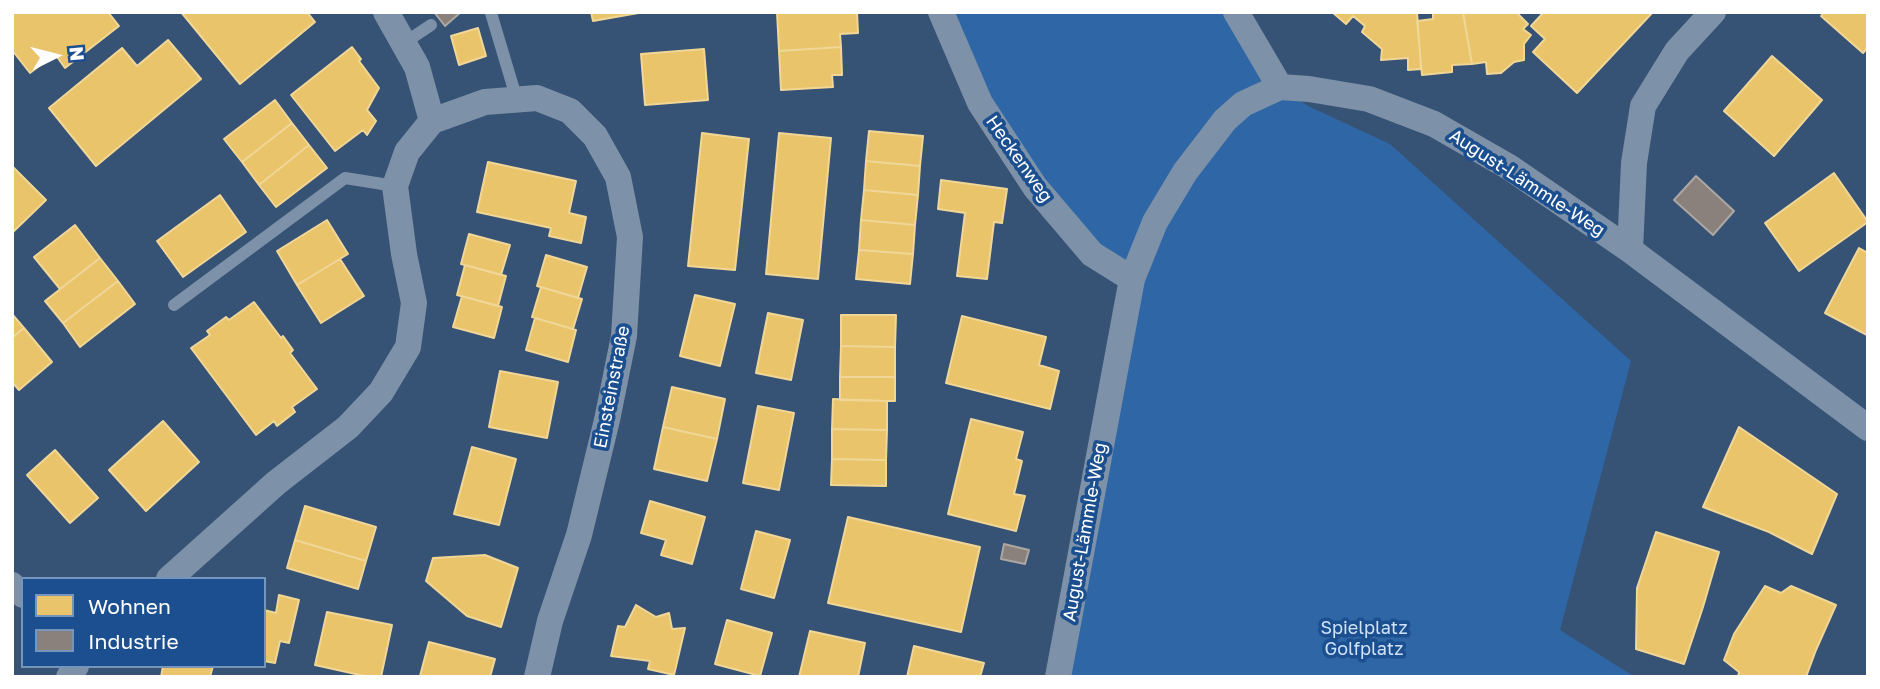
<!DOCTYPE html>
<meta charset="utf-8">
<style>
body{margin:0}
#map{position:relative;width:1880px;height:689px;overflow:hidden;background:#365274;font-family:"Golos Text",sans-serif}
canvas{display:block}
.frame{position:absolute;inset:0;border:14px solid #fff;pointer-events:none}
.legend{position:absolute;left:21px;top:577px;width:245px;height:91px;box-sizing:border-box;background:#1b4f8f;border:2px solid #7695bc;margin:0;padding:9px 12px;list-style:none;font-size:21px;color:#fff}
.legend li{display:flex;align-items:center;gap:14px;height:35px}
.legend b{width:35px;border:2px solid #7695bc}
.north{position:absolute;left:21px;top:21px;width:70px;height:70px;-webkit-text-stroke:5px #1b4f8f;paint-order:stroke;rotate:84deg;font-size:19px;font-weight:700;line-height:28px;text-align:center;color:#fff}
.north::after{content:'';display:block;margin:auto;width:24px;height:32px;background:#fff;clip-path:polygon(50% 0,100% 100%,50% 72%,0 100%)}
</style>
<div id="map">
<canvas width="1880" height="689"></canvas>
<div class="frame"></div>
<ul class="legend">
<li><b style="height:19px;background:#e9c46a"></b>Wohnen</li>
<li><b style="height:19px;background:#8a817c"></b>Industrie</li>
</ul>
<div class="north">N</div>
</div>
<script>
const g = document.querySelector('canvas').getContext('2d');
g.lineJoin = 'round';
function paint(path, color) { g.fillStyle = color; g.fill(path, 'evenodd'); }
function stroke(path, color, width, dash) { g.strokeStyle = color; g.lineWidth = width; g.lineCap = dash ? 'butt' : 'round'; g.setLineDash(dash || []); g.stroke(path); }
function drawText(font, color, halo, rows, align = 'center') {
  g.font = font + ' "Golos Text",sans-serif'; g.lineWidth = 7; g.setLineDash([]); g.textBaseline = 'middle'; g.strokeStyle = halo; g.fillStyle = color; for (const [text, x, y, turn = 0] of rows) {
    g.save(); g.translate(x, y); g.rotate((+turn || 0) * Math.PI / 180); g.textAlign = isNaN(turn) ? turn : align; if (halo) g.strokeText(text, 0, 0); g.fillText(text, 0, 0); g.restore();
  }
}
paint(new Path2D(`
 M 941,12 L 1236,12 L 1281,87 L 1308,106 L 1390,144 L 1631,361 L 1560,630 L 1635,677 L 1058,677 L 1132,279 L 1035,187 Z`), '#2f66a5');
const homes = new Path2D(`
 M 12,12 L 108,12 L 119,26 L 65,68 L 55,54 L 30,73 L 12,50 Z
 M 181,12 L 307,12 L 315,22 L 240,84 Z
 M 591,12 L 644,12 L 593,21 Z
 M 777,12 L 857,12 L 858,33 L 840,34 L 841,47 L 779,51 Z
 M 1332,12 L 1417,12 L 1421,69 L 1408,70 L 1408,58 L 1381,60 L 1382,49 L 1362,32 L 1365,26 L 1353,16 L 1346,24 Z
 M 1433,12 L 1463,12 L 1472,64 L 1452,65 L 1452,72 L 1422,75 L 1417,21 L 1433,19 Z
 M 1516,12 L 1528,24 L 1523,29 L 1531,35 L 1524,44 L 1524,60 L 1514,62 L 1501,73 L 1487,74 L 1486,62 L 1472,64 L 1463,13 Z
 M 1544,12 L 1653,12 L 1577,93 L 1533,52 L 1545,39 L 1531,26 Z
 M 1824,12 L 1868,12 L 1868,47 L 1863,53 L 1821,16 Z
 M 478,28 L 486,56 L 459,65 L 451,36 Z
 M 168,40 L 201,79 L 96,166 L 49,108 L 122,48 L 137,66 Z
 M 352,47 L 361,59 L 359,61 L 379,88 L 367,110 L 376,121 L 367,135 L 363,130 L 335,151 L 291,95 Z
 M 841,47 L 842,75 L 832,75 L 833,87 L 781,90 L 779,51 Z
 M 704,49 L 708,100 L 645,105 L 641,54 Z
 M 1772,56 L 1822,100 L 1774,156 L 1724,111 Z
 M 275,100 L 292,123 L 242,162 L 224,139 Z
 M 292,123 L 309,145 L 259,185 L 242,162 Z
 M 869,131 L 923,136 L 920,166 L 866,161 Z
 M 702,133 L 749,139 L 735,270 L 688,266 Z
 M 779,133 L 831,138 L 818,279 L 766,274 Z
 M 309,145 L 327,168 L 276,207 L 259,185 Z
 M 866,161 L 920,166 L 918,195 L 864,190 Z
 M 488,162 L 576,181 L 569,213 L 586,217 L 581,243 L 549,236 L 551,228 L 477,212 Z
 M 12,166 L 46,200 L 12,233 Z
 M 1834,173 L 1868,222 L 1799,271 L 1765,223 Z
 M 941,180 L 1007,189 L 1002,223 L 994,222 L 987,279 L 957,276 L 965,213 L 938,209 Z
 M 864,190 L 918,195 L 915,225 L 861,220 Z
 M 220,195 L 246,232 L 183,277 L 157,241 Z
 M 327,220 L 348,254 L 297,285 L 277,251 Z
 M 861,220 L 915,225 L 913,254 L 859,250 Z
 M 75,225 L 100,258 L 60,289 L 34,257 Z
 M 469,234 L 510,245 L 501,275 L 461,264 Z
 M 1859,248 L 1868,253 L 1867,335 L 1825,313 Z
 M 859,250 L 913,254 L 910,284 L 856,279 Z
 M 546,255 L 587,267 L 578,298 L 537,286 Z
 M 100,258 L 118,281 L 63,323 L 45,301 Z
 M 340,259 L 364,296 L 321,323 L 297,285 Z
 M 465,265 L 506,276 L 498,306 L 457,295 Z
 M 118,281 L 135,304 L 80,347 L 63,323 Z
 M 541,287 L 582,299 L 573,329 L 532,317 Z
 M 695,295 L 735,304 L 720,366 L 680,356 Z
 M 462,296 L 502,307 L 494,338 L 453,327 Z
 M 254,302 L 281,338 L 283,336 L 293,350 L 290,353 L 317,389 L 292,407 L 295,412 L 277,426 L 274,421 L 256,435 L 191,348 L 210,335 L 207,331 L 226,317 L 229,320 Z
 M 768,313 L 803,320 L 791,380 L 756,373 Z
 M 12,314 L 24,328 L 12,338 Z
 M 841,315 L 896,315 L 895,347 L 841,346 Z
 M 962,316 L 1046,337 L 1039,365 L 1059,371 L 1050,409 L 946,383 Z
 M 535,318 L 576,330 L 568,362 L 526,350 Z
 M 24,328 L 52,362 L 19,390 L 12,382 L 12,338 Z
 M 841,346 L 895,347 L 895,377 L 840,377 Z
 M 500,371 L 558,382 L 547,438 L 489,427 Z
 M 840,377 L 895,377 L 895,401 L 840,400 Z
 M 672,387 L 725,399 L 717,439 L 663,427 Z
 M 833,399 L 887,401 L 887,430 L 832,429 Z
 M 758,406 L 794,413 L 779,490 L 743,483 Z
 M 971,419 L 1023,432 L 1016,459 L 1022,461 L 1014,494 L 1025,496 L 1016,531 L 948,514 Z
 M 163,421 L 199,462 L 146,511 L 109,470 Z
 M 663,427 L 717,439 L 707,481 L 654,469 Z
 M 1739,427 L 1837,494 L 1812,554 L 1769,532 L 1703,507 Z
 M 832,429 L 887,430 L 886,460 L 832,459 Z
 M 472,447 L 516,459 L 499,525 L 454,514 Z
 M 55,450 L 98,498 L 70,523 L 27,475 Z
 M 832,459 L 886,460 L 886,486 L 831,485 Z
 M 650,501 L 705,517 L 692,564 L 661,555 L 666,540 L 641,533 Z
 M 305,506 L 376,527 L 366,561 L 295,540 Z
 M 848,517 L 980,547 L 961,632 L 828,603 Z
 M 756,531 L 790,540 L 774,598 L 741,589 Z
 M 1656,532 L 1719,552 L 1703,607 L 1684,664 L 1636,649 L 1637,588 Z
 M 295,540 L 366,561 L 358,589 L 287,568 Z
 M 485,555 L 518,568 L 501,627 L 467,616 L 426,581 L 433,558 Z
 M 1765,586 L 1781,593 L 1791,586 L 1836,605 L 1816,650 L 1806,677 L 1738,677 L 1739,672 L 1724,660 L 1734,634 Z
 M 279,595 L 299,600 L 289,643 L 280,641 L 275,663 L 264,661 L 264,610 L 276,613 Z
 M 636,605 L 656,617 L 669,613 L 672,629 L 685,628 L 674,675 L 648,669 L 650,661 L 611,656 L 618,626 L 625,627 Z
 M 327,612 L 392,625 L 381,677 L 369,677 L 315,665 Z
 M 727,620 L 772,633 L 760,676 L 715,664 Z
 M 810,631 L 865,643 L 858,677 L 799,677 Z
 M 429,642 L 495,659 L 490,677 L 420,676 Z
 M 914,646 L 984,663 L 980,677 L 907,677 Z
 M 163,666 L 213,666 L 210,677 L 161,677 Z`);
paint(homes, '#e9c46a');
stroke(homes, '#f0d697', 2);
const industry = new Path2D(`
 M 434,12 L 461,12 L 445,26 Z
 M 1696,176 L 1734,211 L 1713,235 L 1674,200 Z
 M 1004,544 L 1029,550 L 1025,564 L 1001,559 Z`);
paint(industry, '#8a817c');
stroke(industry, '#ada7a3', 2);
stroke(new Path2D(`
 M 491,13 L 517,100
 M 404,43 L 431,25
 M 174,305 L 345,178 L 395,186`), '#7d92a8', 12);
stroke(new Path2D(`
 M 386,12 L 417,67 L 432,121
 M 941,12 L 980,103 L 1035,187 L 1092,254 L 1132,279
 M 1236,12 L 1280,87
 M 1630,250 L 1634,163 L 1643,106 L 1677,51 L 1713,12
 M 169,579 L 276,483 L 348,427 L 381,392 L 408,347 L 414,303 L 404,254 L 395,186 L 407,152 L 432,121 L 485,102 L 537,98 L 570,111 L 595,136 L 618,177 L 630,237 L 624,336 L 607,420 L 579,535 L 550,621 L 537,677
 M 12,585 L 23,595
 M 69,677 L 76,666
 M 1058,677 L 1132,279 L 1155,222 L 1185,172 L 1225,120 L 1243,104 L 1280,87 L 1309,89 L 1369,99 L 1434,124 L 1509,167 L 1630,250 L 1868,428`), '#7d92a8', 26);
drawText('18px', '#fff', '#1b4f8f', [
 ["Heckenweg",1019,159,55],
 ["August-Lämmle-Weg",1527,183,33],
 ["Einsteinstraße",612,387,-79],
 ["August-Lämmle-Weg",1085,532,-80]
]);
drawText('18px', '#cfe3fa', '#1b4f8f', [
 ["Spielplatz",1364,628],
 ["Golfplatz",1364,649]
]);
</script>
